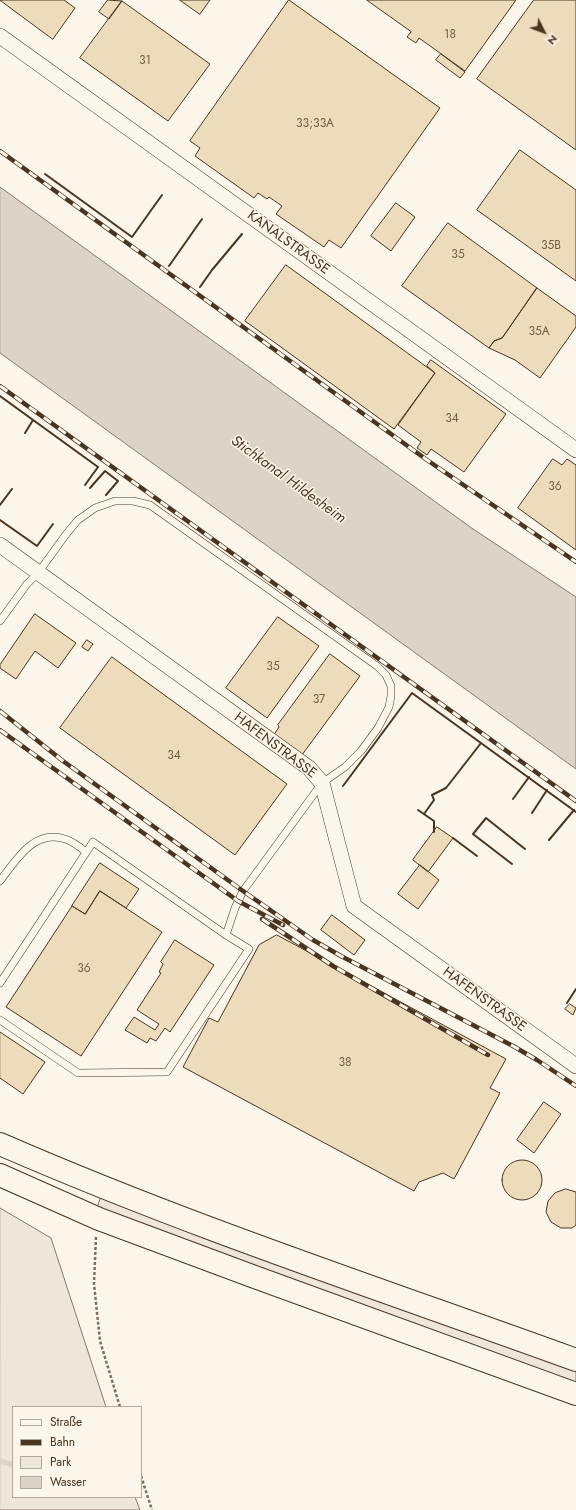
<!DOCTYPE html>
<meta charset="utf-8">
<style>
body{margin:0}
#map{position:relative;width:576px;height:1510px;overflow:hidden;background:#fbf6e9;font-family:Jost,sans-serif}
canvas{display:block}
.legend{position:absolute;left:12px;top:1406px;width:130px;height:92px;box-sizing:border-box;background:#fbf6e9;border:1px solid #b4a999;margin:0;padding:5px 7px;list-style:none;font-size:12px;color:#4a3520}
.legend li{display:flex;align-items:center;gap:8px;height:20px}
.legend b{width:20px;border:1px solid #b4a999}
.north{position:absolute;left:524px;top:12px;width:40px;height:40px;-webkit-text-stroke:3px #fbf6e9;paint-order:stroke;rotate:132deg;font-size:11px;font-weight:700;line-height:16px;text-align:center;color:#4a3520}
.north::after{content:'';display:block;margin:auto;width:14px;height:18px;background:#4a3520;clip-path:polygon(50% 0,100% 100%,50% 72%,0 100%)}
</style>
<div id="map">
<canvas width="576" height="1510"></canvas>
<ul class="legend">
<li><b style="height:5px;background:#fbf6e9"></b>Straße</li>
<li><b style="height:5px;background:#4a3520"></b>Bahn</li>
<li><b style="height:11px;background:#ede6d9"></b>Park</li>
<li><b style="height:11px;background:#dcd4c6"></b>Wasser</li>
</ul>
<div class="north">N</div>
</div>
<script>
const g = document.querySelector('canvas').getContext('2d');
g.lineJoin = 'round';
function paint(path, color) { g.fillStyle = color; g.fill(path, 'evenodd'); }
function stroke(path, color, width, dash) { g.strokeStyle = color; g.lineWidth = width; g.lineCap = dash ? 'butt' : 'round'; g.setLineDash(dash || []); g.stroke(path); }
function drawText(font, color, halo, rows, align = 'center') {
  g.font = font + ' Jost,sans-serif'; g.lineWidth = 3; g.setLineDash([]); g.textBaseline = 'middle'; g.strokeStyle = halo; g.fillStyle = color; for (const [text, x, y, turn = 0] of rows) {
    g.save(); g.translate(x, y); g.rotate((+turn || 0) * Math.PI / 180); g.textAlign = isNaN(turn) ? turn : align; if (halo) g.strokeText(text, 0, 0); g.fillText(text, 0, 0); g.restore();
  }
}
const green = new Path2D(`
 M 101,1197 L 576,1371 L 576,1384 L 97,1209 Z
 M 0,1208 L 51,1238 L 106,1407 L 13,1407 L 13,1497 L 135,1497 L 140,1510 L 0,1510 Z`);
paint(green, '#ede6d9');
stroke(green, '#887966', 1);
const water = new Path2D(`
 M 0,187 L 473,529 L 576,597 L 576,769 L 0,353 Z`);
paint(water, '#dcd4c6');
stroke(water, '#887966', 1);
stroke(new Path2D(`
 M 0,1461 L 13,1465`), '#dcd4c6', 5);
const building = new Path2D(`
 M 0,0 L 64,0 L 75,8 L 53,39 Z
 M 108,0 L 122,1 L 109,19 L 99,12 Z
 M 180,0 L 210,0 L 200,14 Z
 M 289,0 L 440,108 L 341,248 L 329,240 L 324,247 L 276,214 L 282,206 L 269,197 L 267,199 L 258,193 L 254,198 L 195,156 L 200,148 L 190,141 Z
 M 367,0 L 516,0 L 465,71 L 419,38 L 416,43 L 407,37 L 411,32 Z
 M 534,0 L 576,0 L 576,150 L 477,79 Z
 M 122,1 L 210,64 L 168,121 L 80,58 Z
 M 441,54 L 465,72 L 460,78 L 436,60 Z
 M 520,150 L 576,190 L 576,281 L 477,210 Z
 M 396,203 L 415,217 L 391,251 L 371,236 Z
 M 448,223 L 537,288 L 502,338 L 494,341 L 489,348 L 402,286 Z
 M 286,265 L 435,373 L 394,429 L 245,321 Z
 M 537,288 L 576,316 L 576,327 L 540,378 L 515,360 L 489,348 L 494,341 L 502,338 Z
 M 431,360 L 506,414 L 464,472 L 431,449 L 427,455 L 417,448 L 421,442 L 398,425 L 435,373 L 427,366 Z
 M 553,459 L 562,465 L 567,459 L 576,465 L 576,550 L 518,508 Z
 M 35,614 L 76,643 L 58,668 L 35,651 L 16,679 L 0,668 L 0,665 Z
 M 278,617 L 319,646 L 267,718 L 226,688 Z
 M 87,640 L 93,644 L 88,651 L 82,647 Z
 M 330,654 L 360,676 L 299,759 L 271,739 L 279,727 L 278,725 Z
 M 112,657 L 287,784 L 235,855 L 60,728 Z
 M 437,827 L 453,838 L 428,872 L 413,860 Z
 M 100,863 L 139,889 L 126,908 L 100,891 L 85,914 L 72,906 Z
 M 420,865 L 439,880 L 418,909 L 398,894 Z
 M 100,891 L 162,932 L 81,1056 L 6,1007 L 72,906 L 85,914 Z
 M 332,915 L 365,940 L 354,955 L 321,930 Z
 M 277,935 L 506,1059 L 490,1088 L 500,1093 L 454,1179 L 443,1173 L 419,1182 L 414,1191 L 183,1067 L 209,1018 L 218,1022 L 259,945 Z
 M 175,940 L 214,965 L 170,1032 L 165,1028 L 156,1041 L 150,1038 L 147,1043 L 125,1030 L 134,1017 L 155,1030 L 159,1024 L 137,1010 L 161,973 L 159,972 L 163,964 L 161,962 Z
 M 570,1004 L 576,1008 L 573,1015 L 565,1009 Z
 M 0,1032 L 45,1062 L 23,1094 L 0,1078 Z
 M 544,1102 L 561,1114 L 534,1153 L 517,1140 Z
 M502 1180a20 20 0 1 1 40 0a20 20 0 1 1-40 0Z
 M 566,1189 L 576,1192 L 576,1225 L 572,1228 L 561,1228 L 551,1222 L 546,1212 L 548,1201 L 555,1193 Z`);
paint(building, '#ecdcbc');
stroke(building, '#4a3520', 1);
const service = new Path2D(`
 M 0,621 L 27,584 L 38,573 L 67,533 L 78,520 L 95,508 L 115,501 L 133,501 L 150,505 L 377,666 L 386,675 L 391,686 L 391,696 L 389,707 L 378,728 L 361,751 L 345,767 L 322,783 L 243,891 L 235,908 L 226,935
 M 0,881 C 16,860 34,829 65,839 C 72,841 80,847 86,852
 M 0,983 L 93,842 L 226,935 L 249,949 L 167,1072 L 78,1073 L 0,1020`);
const minor = new Path2D(`
 M 0,36 L 576,450
 M 0,545 L 309,768 L 322,783 L 354,906 L 576,1066`);
const primary = new Path2D(`
 M 0,1144 C 188,1226 383,1290 576,1360
 M 0,1175 L 99,1219 L 252,1276 L 576,1394`);
stroke(service, '#4a3520', 8);
stroke(minor, '#4a3520', 16);
stroke(primary, '#4a3520', 24);
stroke(new Path2D(`
 M 96,1237 L 94,1284 L 100,1341 L 120,1407
 M 141,1476 L 152,1510`), '#7f6f5c', 2.5, [3, 2]);
stroke(service, '#fbf6e9', 7);
stroke(minor, '#fbf6e9', 15);
stroke(primary, '#fbf6e9', 22);
const rail = new Path2D(`
 M 0,151 L 427,460 L 576,562
 M 0,386 L 576,801
 M 0,711 L 63,761 L 243,891 L 313,940 L 341,956 L 513,1046 L 537,1060 L 576,1086
 M 0,730 L 238,901 L 283,925
 M 262,919 L 333,966 L 488,1055`);
stroke(rail, '#4a3520', 4.5);
stroke(rail, '#fbf6e9', 3, [9]);
stroke(new Path2D(`
 M 45,174 L 132,237 L 162,195
 M 169,266 L 202,219
 M 200,287 L 212,270 L 242,234
 M 0,396 L 98,467 L 85,485
 M 25,433 L 33,420
 M 90,488 L 105,471 L 118,481 L 106,495
 M 0,505 L 12,489
 M 0,520 L 37,546 L 53,524
 M 343,786 L 412,693 L 576,812
 M 513,799 L 529,777
 M 418,810 L 434,821 L 434,832
 M 532,813 L 547,790
 M 424,814 L 434,800 L 432,795 L 446,788 L 481,743
 M 453,838 L 477,856
 M 549,840 L 574,810
 M 512,864 L 473,834 L 486,818 L 525,849
 M 567,1003 L 576,989`), '#4a3520', 2);
drawText('12px', '#725f47', null, [
 ["18",450,35],
 ["31",145,61],
 ["33;33A",315,124],
 ["35B",551,246],
 ["35",458,255],
 ["35A",539,332],
 ["34",452,419],
 ["36",555,487],
 ["35",273,667],
 ["37",319,700],
 ["34",174,756],
 ["36",84,969],
 ["38",345,1063]
]);
drawText('14px', '#4a3520', '#fbf6e9', [
 ["KANALSTRASSE",288,243,36],
 ["HAFENSTRASSE",275,746,37],
 ["HAFENSTRASSE",484,1000,36]
]);
drawText('italic 15px', '#4a3520', '#fbf6e9', [
 ["Stichkanal Hildesheim",288,480,36]
]);
</script>
